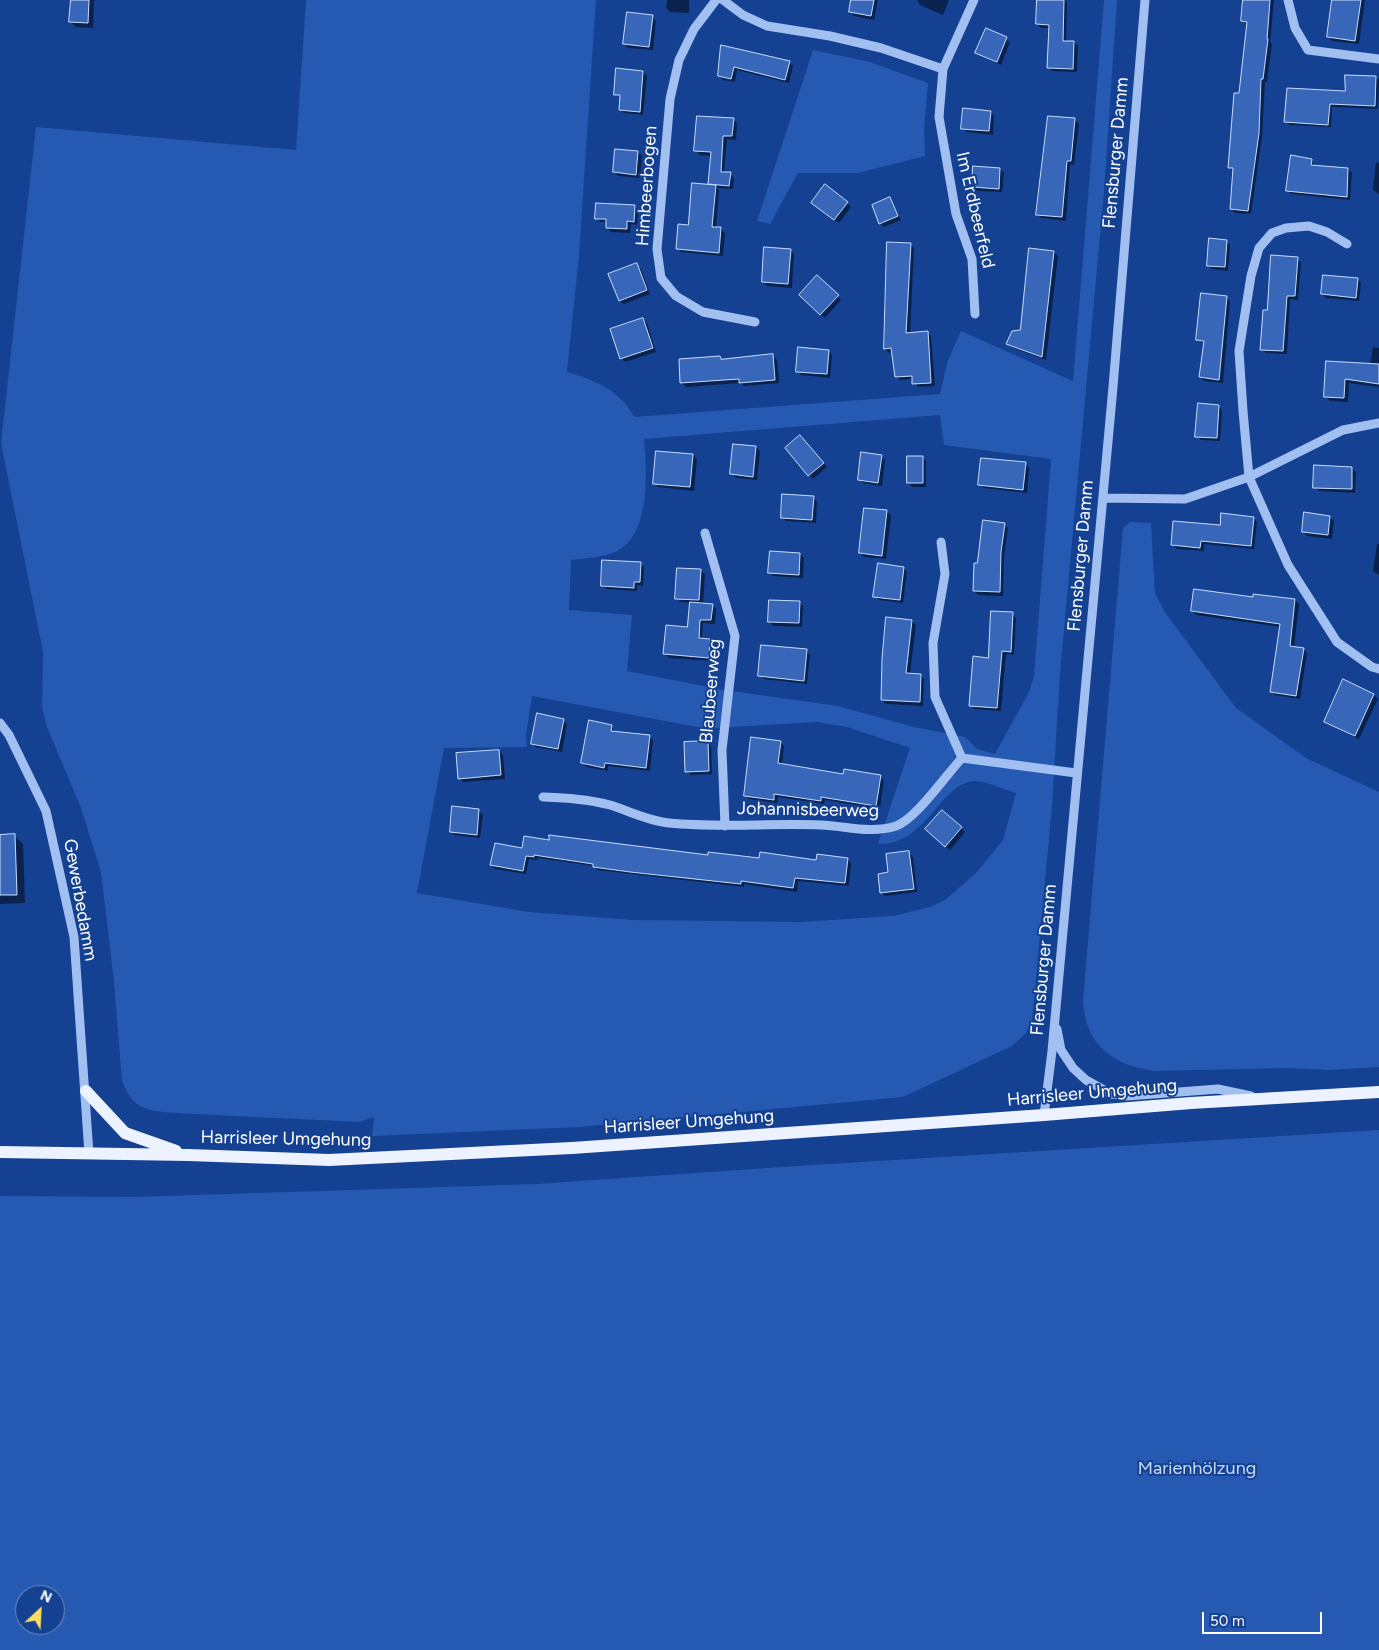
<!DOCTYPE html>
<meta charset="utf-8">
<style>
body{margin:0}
#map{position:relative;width:1379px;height:1650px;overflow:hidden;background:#144192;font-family:Figtree,sans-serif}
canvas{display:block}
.north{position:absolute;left:15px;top:1585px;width:50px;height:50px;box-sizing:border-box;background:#144192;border:1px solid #728dbe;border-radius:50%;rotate:25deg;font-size:14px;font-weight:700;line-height:20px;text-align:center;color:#fff}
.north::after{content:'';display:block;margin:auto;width:18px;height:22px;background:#ffde62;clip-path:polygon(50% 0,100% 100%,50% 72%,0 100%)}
.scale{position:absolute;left:1202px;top:1612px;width:120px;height:22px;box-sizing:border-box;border:2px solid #fff;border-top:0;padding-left:6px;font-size:15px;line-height:18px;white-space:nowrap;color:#fff;-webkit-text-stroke:4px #144192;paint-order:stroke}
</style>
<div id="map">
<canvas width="1379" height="1650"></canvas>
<div class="north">N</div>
<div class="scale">50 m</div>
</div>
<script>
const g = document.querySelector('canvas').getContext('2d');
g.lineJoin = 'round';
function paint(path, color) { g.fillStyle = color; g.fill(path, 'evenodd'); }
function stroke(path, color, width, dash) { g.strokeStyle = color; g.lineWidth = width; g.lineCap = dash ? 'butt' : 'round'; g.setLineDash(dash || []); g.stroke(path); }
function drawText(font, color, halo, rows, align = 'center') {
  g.font = font + ' Figtree,sans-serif'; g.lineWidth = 4; g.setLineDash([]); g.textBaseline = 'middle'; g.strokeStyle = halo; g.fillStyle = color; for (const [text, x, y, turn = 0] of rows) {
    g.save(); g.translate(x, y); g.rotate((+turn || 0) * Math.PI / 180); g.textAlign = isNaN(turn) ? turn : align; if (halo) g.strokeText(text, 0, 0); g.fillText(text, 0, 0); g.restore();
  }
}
paint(new Path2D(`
 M 306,0 L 596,0 L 579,255 L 567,372 C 594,380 621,390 634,417 L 940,394 L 948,360 L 961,331 L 1073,381 L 1104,0 L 1117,0 L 1104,192 L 1060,673 L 1052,806 L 1032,1021 L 1025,1034 L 1012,1046 L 903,1097 L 579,1127 L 372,1136 L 374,1117 L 359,1122 L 174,1113 C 144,1110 134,1110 122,1081 L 114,982 L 101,872 L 81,808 L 47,727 L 42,707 L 43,652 L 1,443 L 36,127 L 296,150 ZM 940,415 L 944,445 L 1051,459 L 1034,676 L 1029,692 L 995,754 L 977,749 L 965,737 L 914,727 L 838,706 L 724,690 L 627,671 L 632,615 L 569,610 L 571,560 C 584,558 598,558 610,554 C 652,541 647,472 644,439 ZM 532,696 L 697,727 L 714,728 L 817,722 L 847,727 L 910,748 L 878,844 C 928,845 939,783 975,781 C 987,781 1004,790 1016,793 L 1003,840 L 976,873 L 945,900 L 930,907 L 893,916 L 800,922 L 633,920 L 529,912 L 417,893 L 444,748 L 527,747 L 526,735 Z
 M 813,50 L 870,62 L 928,83 L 924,129 L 925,156 L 858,173 L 798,173 L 770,224 L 757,221 Z
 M 1130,522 L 1151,523 L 1155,593 L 1164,611 L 1236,708 L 1306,758 L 1379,792 L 1379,1067 L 1328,1070 L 1285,1068 L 1155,1071 C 1114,1066 1085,1045 1083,1001 L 1123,528 Z
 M 1379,1130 L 1379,1650 L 0,1650 L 0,1196 L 134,1197 L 537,1184 L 781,1167 ZM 25,1595 L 55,1595 L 55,1625 L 25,1625 Z`), '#2659b1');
paint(new Path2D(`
 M 72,0 L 94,0 L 93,28 L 76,27 L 71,22 Z
 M 667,0 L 689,0 L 689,13 L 670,12 L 666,8 Z
 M 852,0 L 878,0 L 874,20 L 854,16 L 850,12 Z
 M 917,0 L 949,0 L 943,15 L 920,5 Z
 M 1038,0 L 1065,0 L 1067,2 L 1066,42 L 1074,42 L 1078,46 L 1077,72 L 1052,71 L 1048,67 L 1050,28 L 1041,28 L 1037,24 Z
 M 1244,0 L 1274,0 L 1270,42 L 1272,44 L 1267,82 L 1265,82 L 1262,137 L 1251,214 L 1235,213 L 1231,209 L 1233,171 L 1229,167 L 1248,25 L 1242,21 Z
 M 1333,0 L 1365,0 L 1359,44 L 1332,41 L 1328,37 Z
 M 652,17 L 656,21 L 653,50 L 628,48 L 624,44 Z
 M 987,30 L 1010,42 L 1001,65 L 977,53 Z
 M 722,47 L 789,62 L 793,66 L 789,83 L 737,70 L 735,82 L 723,80 L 719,76 Z
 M 643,72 L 647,76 L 643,115 L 624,113 L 620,109 L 621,98 L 615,94 Z
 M 1375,77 L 1379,80 L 1378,109 L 1332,107 L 1331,127 L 1289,125 L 1286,122 Z
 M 991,112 L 994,116 L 993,135 L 966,132 L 962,128 Z
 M 733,119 L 737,123 L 736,140 L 727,139 L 724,173 L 730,174 L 734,178 L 733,189 L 717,188 L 719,190 L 716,228 L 721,229 L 725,233 L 723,256 L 681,252 L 677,248 L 711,186 L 709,184 L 712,156 L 700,155 L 696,151 Z
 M 1075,120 L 1079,124 L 1074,165 L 1070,164 L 1066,221 L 1041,218 L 1037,214 L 1040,179 L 1043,180 Z
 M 638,152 L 642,156 L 640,178 L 618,176 L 614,172 Z
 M 1311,160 L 1315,166 L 1348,169 L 1352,173 L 1350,200 L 1291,194 L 1287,190 Z
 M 1376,162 L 1379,163 L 1379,194 L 1373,190 Z
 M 1000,169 L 1004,173 L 1002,192 L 977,191 L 973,187 Z
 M 890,199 L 901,220 L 884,227 L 880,223 Z
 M 847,203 L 851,207 L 839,223 L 817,207 Z
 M 634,206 L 638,210 L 637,225 L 631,224 L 630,233 L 611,232 L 607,228 L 607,222 L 600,222 L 596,218 Z
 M 1226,241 L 1230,245 L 1228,271 L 1212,269 L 1208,265 Z
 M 888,243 L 910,244 L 914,248 L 910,334 L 927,332 L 931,336 L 935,386 L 918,387 L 913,379 L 900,380 L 896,376 L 893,352 L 889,353 L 885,349 Z
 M 790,250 L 794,254 L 792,288 L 767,286 L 763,282 Z
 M 1054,252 L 1058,256 L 1046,360 L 1011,347 L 1007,343 L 1022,331 Z
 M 1297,259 L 1301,263 L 1298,300 L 1290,299 L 1287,354 L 1266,353 L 1262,349 L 1268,311 Z
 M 637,265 L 641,269 L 650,294 L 624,304 L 620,301 Z
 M 817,277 L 841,300 L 825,318 L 801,295 Z
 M 1357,279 L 1361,283 L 1359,301 L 1326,298 L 1322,294 Z
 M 1226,297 L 1230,301 L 1223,383 L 1204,381 L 1200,377 L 1205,344 L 1198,339 Z
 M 643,319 L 647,323 L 656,352 L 625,362 L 621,358 Z
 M 1373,347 L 1379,348 L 1379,387 L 1349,383 L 1348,402 L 1330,401 L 1326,397 L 1328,362 L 1370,365 Z
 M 829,351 L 832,355 L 830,378 L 801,375 L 797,371 Z
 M 773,356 L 777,360 L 779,383 L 744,386 L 741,383 L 686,387 L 682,383 L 720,357 L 723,360 Z
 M 1218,406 L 1222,410 L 1220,441 L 1201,440 L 1197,436 Z
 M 804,441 L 827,467 L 813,479 L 787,449 Z
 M 756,447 L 760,451 L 757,480 L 736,478 L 732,474 Z
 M 693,455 L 697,459 L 694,491 L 658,487 L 654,483 Z
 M 881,456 L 885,460 L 882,486 L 863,483 L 859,479 Z
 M 922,457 L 926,461 L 926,487 L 912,487 L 909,483 Z
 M 1025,464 L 1029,468 L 1027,493 L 984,488 L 980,484 Z
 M 1352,468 L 1356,472 L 1355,493 L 1319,491 L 1315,487 Z
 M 813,498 L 817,501 L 816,523 L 786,521 L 782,517 Z
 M 887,512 L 891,515 L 886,559 L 864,557 L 860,553 Z
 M 1330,517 L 1334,521 L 1332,539 L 1307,536 L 1303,532 Z
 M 1253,518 L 1257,522 L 1254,549 L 1204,544 L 1204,551 L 1177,549 L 1173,545 L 1221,526 Z
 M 1004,525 L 1008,528 L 1004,557 L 1003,596 L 978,595 L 974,591 L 978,564 Z
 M 1377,544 L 1379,544 L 1379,575 L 1373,571 Z
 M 800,554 L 804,558 L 803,578 L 773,576 L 770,572 Z
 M 641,564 L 644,567 L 643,586 L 637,585 L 637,591 L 606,589 L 602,585 Z
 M 904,568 L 907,572 L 903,603 L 879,600 L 875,596 Z
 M 701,571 L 705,574 L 703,604 L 712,605 L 716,609 L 715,624 L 703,623 L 702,639 L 710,640 L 713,644 L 712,661 L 669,658 L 665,654 L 688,628 L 691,603 L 681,602 L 677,599 Z
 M 1254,598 L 1295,600 L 1299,604 L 1294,648 L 1303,649 L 1307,653 L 1300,699 L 1275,695 L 1271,691 L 1281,627 L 1196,615 L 1192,611 Z
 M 799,602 L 803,606 L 802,627 L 773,626 L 770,622 Z
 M 1012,614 L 1016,618 L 1014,655 L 1006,654 L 1001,711 L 974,709 L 970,705 L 989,659 Z
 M 912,621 L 916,625 L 910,674 L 920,675 L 924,679 L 923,706 L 886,704 L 882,700 Z
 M 806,651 L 810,655 L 807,684 L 764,679 L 760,675 Z
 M 1374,695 L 1378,699 L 1359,739 L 1325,722 Z
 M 563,720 L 567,724 L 562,752 L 536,747 L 532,743 Z
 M 611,726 L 615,732 L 650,737 L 653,740 L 650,771 L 608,766 L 608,771 L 587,767 L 583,763 Z
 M 707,742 L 711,746 L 712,774 L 691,775 L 687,771 Z
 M 780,742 L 784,746 L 782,765 L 844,775 L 880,776 L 884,780 L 880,809 L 825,800 L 824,804 L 778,797 L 777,803 L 749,799 L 745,795 Z
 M 499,751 L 503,755 L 505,779 L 463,782 L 459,778 Z
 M 479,811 L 483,815 L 480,838 L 455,835 L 451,831 Z
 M 942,812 L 965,832 L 950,850 L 930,833 Z
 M 0,836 L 14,836 L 23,844 L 25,903 L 0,904 Z
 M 550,842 L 760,860 L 817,861 L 848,859 L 851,863 L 849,886 L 798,881 L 797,892 L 744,884 L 744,887 L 598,870 L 594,866 L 538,858 L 537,860 L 529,859 L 526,874 L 495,869 L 492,865 L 523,850 Z
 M 909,853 L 913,857 L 917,892 L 885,896 L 881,892 L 890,873 Z`), '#0007');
const building = new Path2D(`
 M 71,0 L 89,0 L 88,23 L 69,22 Z
 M 851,0 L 874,0 L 871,16 L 849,12 Z
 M 1037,0 L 1064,0 L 1063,41 L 1074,41 L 1073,69 L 1047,68 L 1049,25 L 1036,24 Z
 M 1243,0 L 1270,0 L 1267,39 L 1268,39 L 1263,79 L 1261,79 L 1259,133 L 1248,211 L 1230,209 L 1233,168 L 1228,168 L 1234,93 L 1239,93 L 1247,22 L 1241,21 Z
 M 1332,0 L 1361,0 L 1355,41 L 1327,37 Z
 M 627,12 L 653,15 L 649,47 L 623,44 Z
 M 986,28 L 1007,37 L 997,62 L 975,53 Z
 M 721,45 L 790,61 L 785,80 L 734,67 L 731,79 L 718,76 Z
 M 616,68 L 643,71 L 640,112 L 619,110 L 620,95 L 614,95 Z
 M 1345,75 L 1376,76 L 1375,106 L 1330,104 L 1328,125 L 1284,122 L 1287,88 L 1345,91 Z
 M 963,108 L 991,111 L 989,131 L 961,129 Z
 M 697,116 L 734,118 L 732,136 L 723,136 L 721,172 L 731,172 L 729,186 L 708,184 L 711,152 L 694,151 Z
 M 1048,116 L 1075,118 L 1071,161 L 1067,161 L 1062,217 L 1036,215 Z
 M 615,149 L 638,151 L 636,175 L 613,172 Z
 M 1291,155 L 1312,159 L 1311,165 L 1348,168 L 1347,197 L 1286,191 Z
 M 973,166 L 1000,168 L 999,189 L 972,187 Z
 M 692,183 L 716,185 L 712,227 L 721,227 L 719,253 L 676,249 L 678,224 L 688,225 Z
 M 825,184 L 848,202 L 834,220 L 811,203 Z
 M 890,197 L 898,216 L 879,224 L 872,205 Z
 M 596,203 L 635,205 L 634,222 L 627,221 L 627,229 L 606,228 L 606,219 L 595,219 Z
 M 1209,238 L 1227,240 L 1225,267 L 1207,266 Z
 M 887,242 L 911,243 L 906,333 L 928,331 L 931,383 L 912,384 L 912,376 L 895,377 L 891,348 L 884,349 Z
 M 764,247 L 791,249 L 788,284 L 762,282 Z
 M 1029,248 L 1054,251 L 1042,357 L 1006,344 L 1012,331 L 1020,330 Z
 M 1271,255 L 1298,257 L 1295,296 L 1287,296 L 1283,351 L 1260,350 L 1263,310 L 1267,310 Z
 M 637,263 L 647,290 L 619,301 L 608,274 Z
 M 817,275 L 839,295 L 820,315 L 799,295 Z
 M 1323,275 L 1358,278 L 1356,298 L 1321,294 Z
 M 1201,293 L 1227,296 L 1219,380 L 1199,377 L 1204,341 L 1196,340 Z
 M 643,318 L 653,348 L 620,359 L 610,329 Z
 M 798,347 L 829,350 L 827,374 L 796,372 Z
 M 773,354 L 775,380 L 739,383 L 739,379 L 680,383 L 679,359 L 720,356 L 721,359 Z
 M 1326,361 L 1379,364 L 1379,384 L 1345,379 L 1344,398 L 1324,397 Z
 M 1198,403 L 1219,405 L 1217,438 L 1195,437 Z
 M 800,435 L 824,463 L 808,476 L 785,448 Z
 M 733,444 L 756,446 L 753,477 L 730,474 Z
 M 656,451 L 693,454 L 690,487 L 653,484 Z
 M 861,452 L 882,455 L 878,483 L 858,480 Z
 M 907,456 L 923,456 L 923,483 L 907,483 Z
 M 981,458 L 1026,462 L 1023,490 L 978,485 Z
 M 1314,465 L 1352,467 L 1352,489 L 1313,488 Z
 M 782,494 L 814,496 L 812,520 L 781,518 Z
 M 864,508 L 887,510 L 882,556 L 859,553 Z
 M 1304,512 L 1330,516 L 1328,535 L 1302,532 Z
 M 1221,513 L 1254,517 L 1251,546 L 1201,541 L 1200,548 L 1171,545 L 1173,521 L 1220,525 Z
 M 983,520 L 1005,523 L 1001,552 L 1000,592 L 973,591 L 974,563 L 977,563 Z
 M 770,551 L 800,553 L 799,575 L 768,573 Z
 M 602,560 L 641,562 L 640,582 L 634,582 L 634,588 L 601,586 Z
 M 878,563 L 904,567 L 900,600 L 873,597 Z
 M 677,568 L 701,569 L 699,600 L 675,599 Z
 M 1194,589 L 1253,597 L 1253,594 L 1295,599 L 1290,646 L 1304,648 L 1296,696 L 1270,692 L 1280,624 L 1191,611 Z
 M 769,600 L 800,601 L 799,623 L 768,622 Z
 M 690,602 L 713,604 L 711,620 L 700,620 L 699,638 L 710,639 L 709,658 L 663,654 L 666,625 L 687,627 Z
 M 991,611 L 1013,612 L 1011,652 L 1002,651 L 997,708 L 969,706 L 973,656 L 988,658 Z
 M 886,617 L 912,620 L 906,673 L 921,674 L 920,702 L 881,700 L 882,659 Z
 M 761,645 L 807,649 L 804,681 L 758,676 Z
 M 1343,679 L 1374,694 L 1355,736 L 1324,722 Z
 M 537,713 L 564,719 L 558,749 L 531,744 Z
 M 589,720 L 612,725 L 611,731 L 650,735 L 646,768 L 605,763 L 604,768 L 581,763 Z
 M 751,737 L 781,741 L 778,763 L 843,774 L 844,769 L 881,775 L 876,806 L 821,797 L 821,801 L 774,794 L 774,800 L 744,796 Z
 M 708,741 L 709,771 L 685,772 L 684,742 Z
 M 499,750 L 501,775 L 458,779 L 456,753 Z
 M 452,806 L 479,809 L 477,835 L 450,832 Z
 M 942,810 L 962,827 L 945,847 L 925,829 Z
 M 15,834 L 17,895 L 0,895 L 0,835 Z
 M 549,835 L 708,855 L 708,852 L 759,858 L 760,852 L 816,860 L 817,854 L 848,858 L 845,883 L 795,878 L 793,888 L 741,881 L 741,884 L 630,872 L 593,867 L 593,864 L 534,855 L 534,857 L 526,856 L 523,871 L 490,865 L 495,843 L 522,848 L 524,836 L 549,840 Z
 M 909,851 L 914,889 L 880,893 L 878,874 L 888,872 L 886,854 Z`);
paint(building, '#3867b9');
stroke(building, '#c8dcfc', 1);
stroke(new Path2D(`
 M 716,0 L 694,29 L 679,60 L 670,99 L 657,249 L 661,278 L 676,296 L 703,312 L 755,322
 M 723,0 L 743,15 L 767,26 L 830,36 L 881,48 L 943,69
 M 974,0 L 943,69 L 939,117 L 956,214 L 972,259 L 975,314
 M 1288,0 L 1295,28 L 1308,50 L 1379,59
 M 1347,244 L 1327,232 L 1309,226 L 1286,228 L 1272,233 L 1259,248 L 1251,276 L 1239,351 L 1243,411 L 1249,477 L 1288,565 L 1337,642 L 1372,667 L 1379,669
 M 1103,498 L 1185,499 L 1249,477 L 1343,430 L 1379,423
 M 705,533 L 735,636 L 722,750 L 725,826
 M 941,542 L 945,574 L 933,643 L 935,697 L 962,758
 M 0,723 L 9,735 L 46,811 L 74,937 L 89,1154
 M 543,797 C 565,798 588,799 610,805 C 629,811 649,821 669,823 C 719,828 770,823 821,825 C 846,826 871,834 896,826 C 916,819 946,775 962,758 L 1076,773
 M 1057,1029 L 1061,1050 L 1073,1068 L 1086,1080 L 1111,1094 L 1127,1096 L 1218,1089 L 1251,1096
 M 1044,1115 L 1052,1051 L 1113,387 L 1145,0`), '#a1bff1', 9);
stroke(new Path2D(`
 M 86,1091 L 125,1133 L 176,1151
 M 0,1152 L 188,1155 L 329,1160 L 572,1148 L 1044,1115 L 1191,1103 L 1379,1092`), '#ecf2ff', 12);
drawText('18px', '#fff', '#144192', [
 ["Flensburger Damm",1116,153,-85],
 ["Himbeerbogen",647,186,-86],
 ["Im Erdbeerfeld",975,210,77],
 ["Flensburger Damm",1081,556,-85],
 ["Blaubeerweg",711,691,-85],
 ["Johannisbeerweg",808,810,1],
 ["Gewerbedamm",80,900,80],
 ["Flensburger Damm",1044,960,-85],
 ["Harrisleer Umgehung",1092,1093,-5],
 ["Harrisleer Umgehung",689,1122,-4],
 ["Harrisleer Umgehung",286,1139,1]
]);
drawText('18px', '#c8dcfc', '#144192', [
 ["Marienhölzung",1197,1469]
]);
</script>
